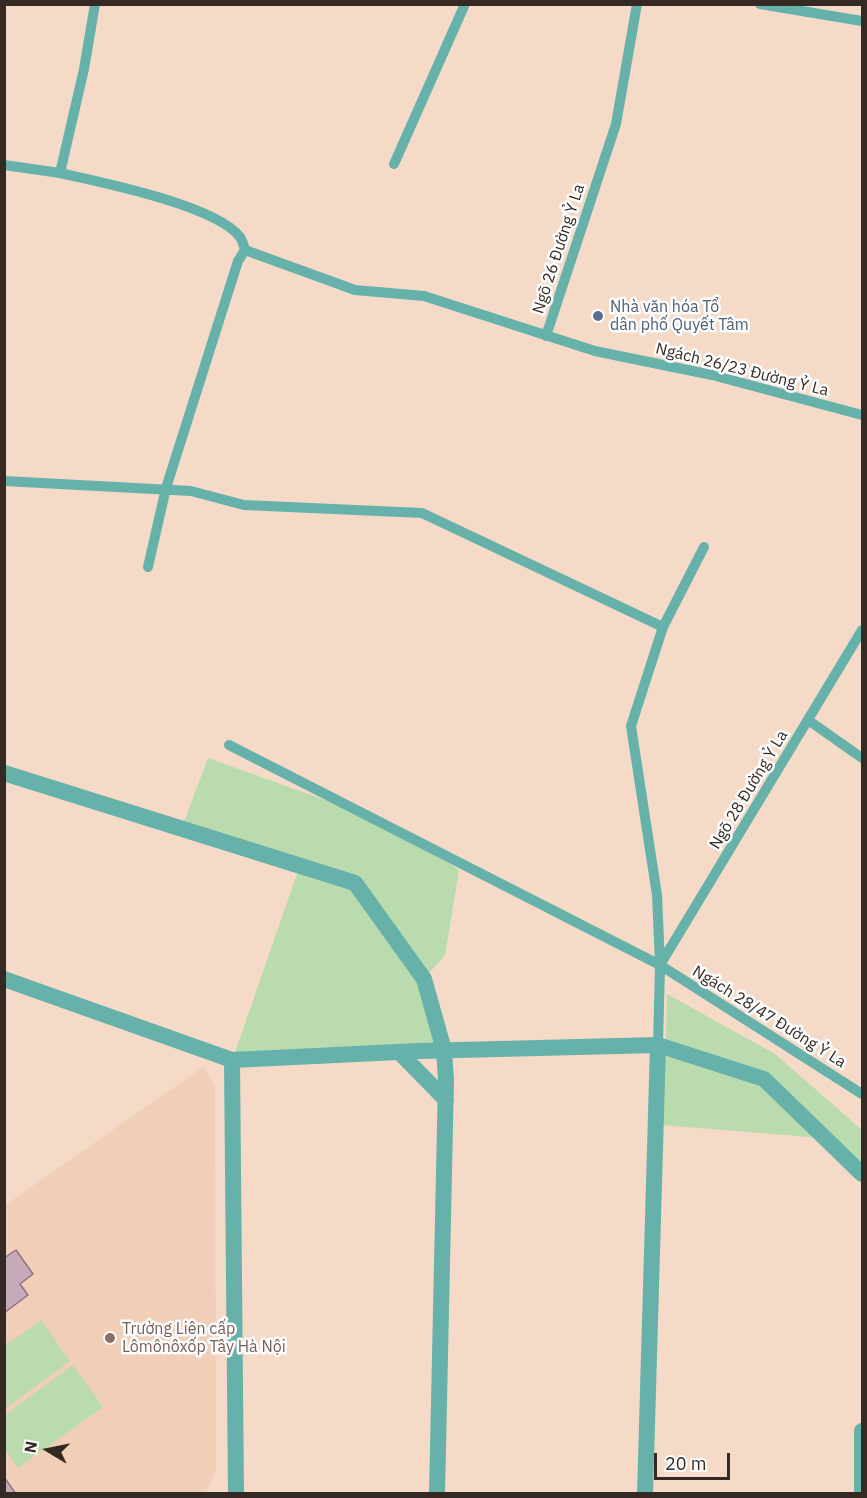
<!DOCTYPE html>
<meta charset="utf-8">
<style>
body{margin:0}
#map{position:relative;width:867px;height:1498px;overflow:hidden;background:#f5dac8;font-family:"IBM Plex Sans",sans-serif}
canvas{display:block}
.frame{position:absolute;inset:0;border:6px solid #342a23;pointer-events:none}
.north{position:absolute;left:18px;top:1420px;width:60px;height:60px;-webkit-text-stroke:4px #fff;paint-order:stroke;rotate:280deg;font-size:16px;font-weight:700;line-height:24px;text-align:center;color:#342a23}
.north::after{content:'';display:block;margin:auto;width:21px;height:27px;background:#342a23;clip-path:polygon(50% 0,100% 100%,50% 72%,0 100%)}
.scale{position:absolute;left:654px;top:1453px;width:76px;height:27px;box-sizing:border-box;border:3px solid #342a23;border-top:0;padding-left:8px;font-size:18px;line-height:21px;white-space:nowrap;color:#342a23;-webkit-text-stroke:4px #fff;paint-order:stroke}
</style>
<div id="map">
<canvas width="867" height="1498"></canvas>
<div class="frame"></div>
<div class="north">N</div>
<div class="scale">20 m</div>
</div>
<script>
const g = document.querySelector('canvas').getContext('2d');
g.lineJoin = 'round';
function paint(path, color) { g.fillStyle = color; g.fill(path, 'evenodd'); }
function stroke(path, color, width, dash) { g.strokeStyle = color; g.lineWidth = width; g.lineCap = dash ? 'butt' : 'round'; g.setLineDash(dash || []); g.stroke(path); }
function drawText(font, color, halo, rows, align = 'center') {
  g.font = font + ' "IBM Plex Sans",sans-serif'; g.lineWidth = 5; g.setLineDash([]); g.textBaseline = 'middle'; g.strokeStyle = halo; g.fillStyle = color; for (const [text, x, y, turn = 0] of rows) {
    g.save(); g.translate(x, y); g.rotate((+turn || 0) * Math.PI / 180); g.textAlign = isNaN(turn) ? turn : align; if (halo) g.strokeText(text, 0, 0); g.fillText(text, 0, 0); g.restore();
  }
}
paint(new Path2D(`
 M 203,1067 L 215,1086 L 216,1470 L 207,1490 L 203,1493 L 5,1493 L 4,1206 Z`), '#f0ceb8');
paint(new Path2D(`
 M 208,758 L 383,821 L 459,870 L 445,955 L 425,978 L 356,881 L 182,827 Z
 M 299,868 L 353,885 L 421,981 L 441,1049 L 233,1058 Z
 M 667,994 L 775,1054 L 862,1130 L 862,1163 L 764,1079 L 666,1040 Z
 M 661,1049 L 762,1081 L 821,1138 L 661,1125 Z
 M 41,1320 L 70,1361 L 5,1409 L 5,1346 Z
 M 73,1365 L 103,1407 L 18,1468 L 5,1449 L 5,1415 Z`), '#b9dbad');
const building = new Path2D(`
 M 16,1250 L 33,1274 L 20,1284 L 28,1295 L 4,1313 L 4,1258 Z
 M 4,1477 L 16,1494 L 4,1494 Z`);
paint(building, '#c6aaba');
stroke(building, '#8e7483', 1.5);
stroke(new Path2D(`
 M 760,4 L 862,21
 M 394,164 L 465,4
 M 4,165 L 60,173 L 84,69 L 95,4
 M 60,173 C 100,182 216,205 240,237 C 242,240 244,246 245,250
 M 245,250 L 355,290 L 424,296 L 595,351 L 712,375 L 862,415
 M 546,336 L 616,124 L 637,4
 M 4,481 L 191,491 L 244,505 L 422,513 L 663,627
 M 148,567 L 166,488 L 238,261 L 245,250
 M 808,720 L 862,758
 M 229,745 L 660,965 L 862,1094
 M 660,965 L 862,630
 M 658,1045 L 660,965 L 657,895 L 631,726 L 663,627 L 704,547`), '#67b1ab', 10);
stroke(new Path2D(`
 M 4,773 L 355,883 L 424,979 L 444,1050 L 446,1080 L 437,1494
 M 4,979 L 232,1060 L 419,1051 L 658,1045 L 645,1494
 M 658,1045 L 764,1079 L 862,1174
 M 399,1052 L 446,1100
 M 232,1060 L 236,1494
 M 862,1494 L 862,1431`), '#67b1ab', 16);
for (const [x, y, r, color] of [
 [598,316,6,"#5c6f8a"],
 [110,1338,6,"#8d6e63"]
]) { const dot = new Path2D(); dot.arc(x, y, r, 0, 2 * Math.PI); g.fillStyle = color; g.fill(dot); stroke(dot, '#fff', 2); }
drawText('16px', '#342a23', '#fff', [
 ["Ngõ 26 Đường Ỷ La",559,249,-72],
 ["Ngách 26/23 Đường Ỷ La",742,370,14],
 ["Ngõ 28 Đường Ỷ La",749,790,-59],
 ["Ngách 28/47 Đường Ỷ La",769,1017,32]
]);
drawText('16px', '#4e5e75', '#fff', [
 ["Nhà văn hóa Tổ",610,307],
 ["dân phố Quyết Tâm",610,325]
], 'left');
drawText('16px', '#785e54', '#fff', [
 ["Trường Liên cấp",122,1329],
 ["Lômônôxốp Tây Hà Nội",122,1347]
], 'left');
</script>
